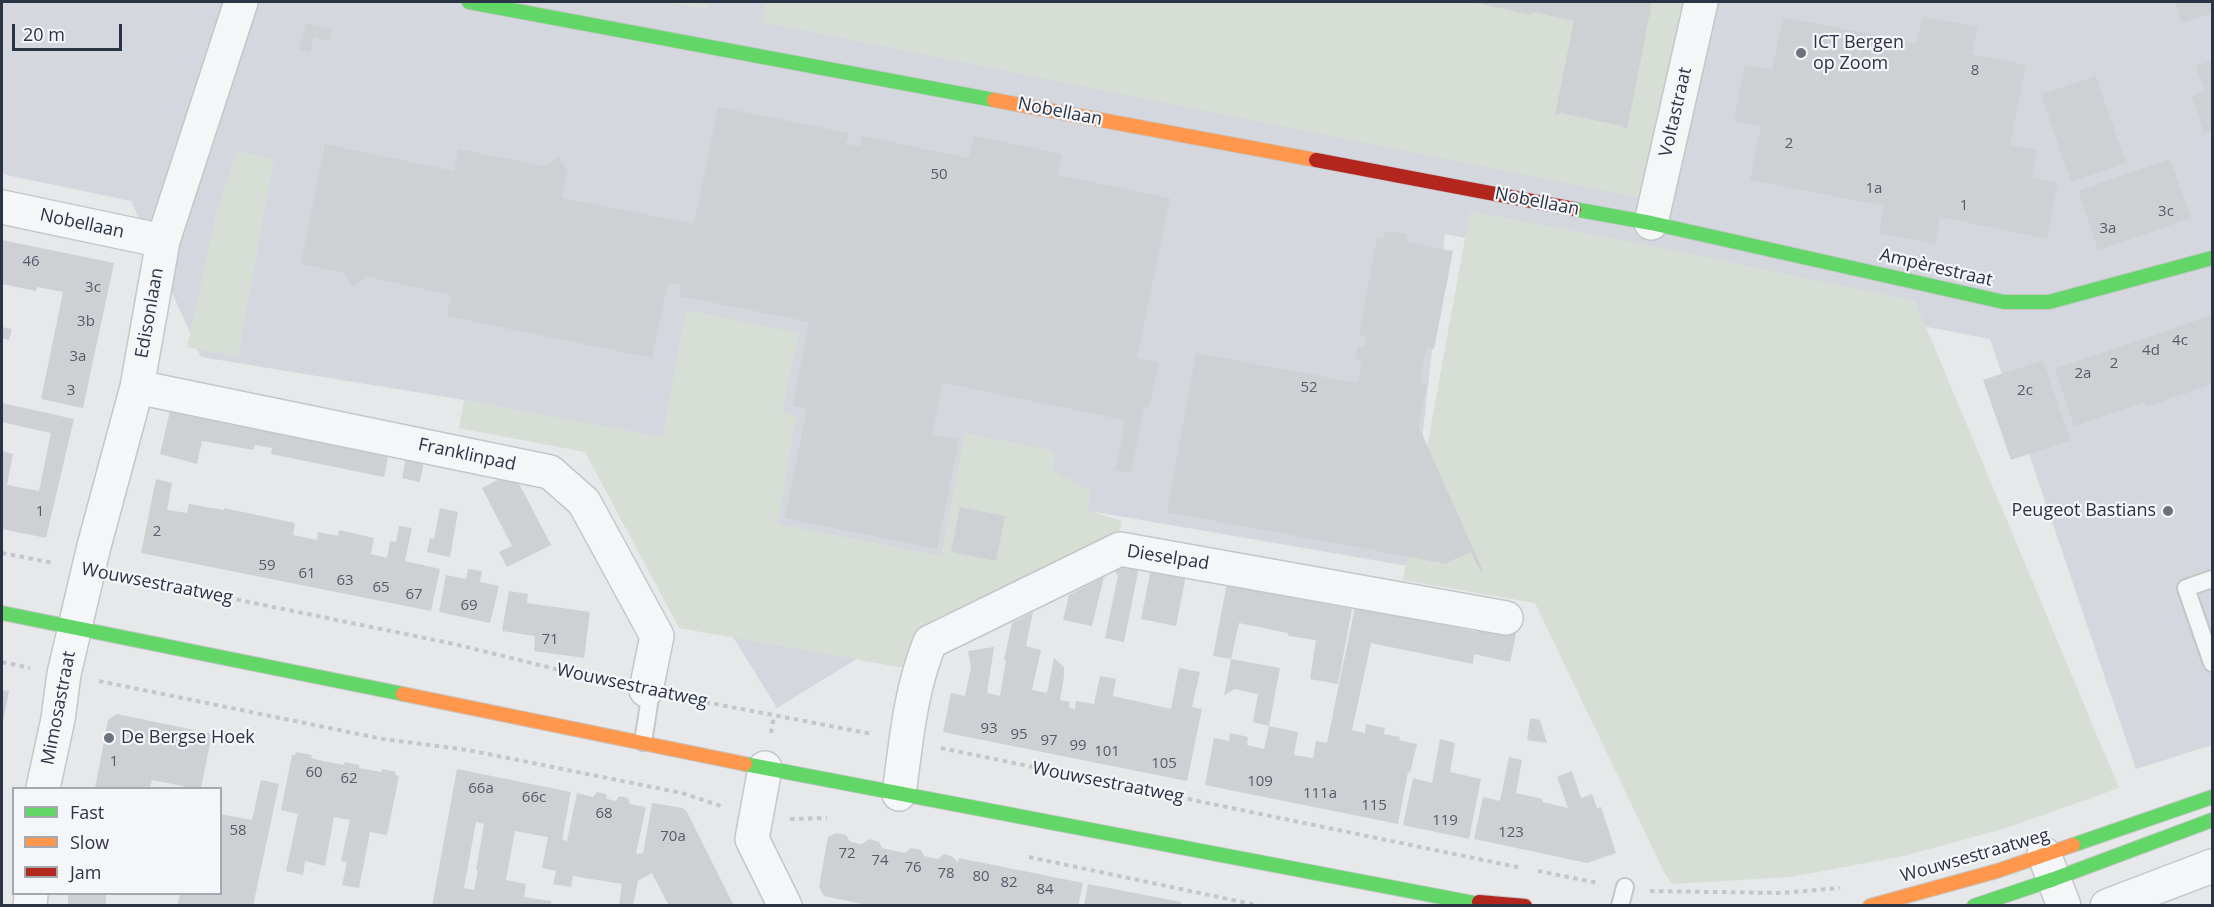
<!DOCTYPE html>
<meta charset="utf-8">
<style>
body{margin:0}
#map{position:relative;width:2214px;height:907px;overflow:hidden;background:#e6e8ea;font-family:"Open Sans",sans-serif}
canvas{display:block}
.frame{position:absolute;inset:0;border:3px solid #2b3445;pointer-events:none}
.legend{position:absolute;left:12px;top:787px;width:210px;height:108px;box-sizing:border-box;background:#f4f6f9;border:2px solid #a4a8b1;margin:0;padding:8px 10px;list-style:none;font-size:18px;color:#2b3445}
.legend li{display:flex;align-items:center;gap:12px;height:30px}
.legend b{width:30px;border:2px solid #a4a8b1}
.scale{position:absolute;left:12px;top:24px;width:110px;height:27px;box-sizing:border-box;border:3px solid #2b3445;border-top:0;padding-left:8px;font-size:18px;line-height:21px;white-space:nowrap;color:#2b3445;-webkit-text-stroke:4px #f4f6f9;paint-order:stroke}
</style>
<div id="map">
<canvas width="2214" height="907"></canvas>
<div class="frame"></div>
<ul class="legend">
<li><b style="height:8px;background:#63d668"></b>Fast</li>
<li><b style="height:8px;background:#ff974d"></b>Slow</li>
<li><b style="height:8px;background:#b3261e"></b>Jam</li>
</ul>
<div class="scale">20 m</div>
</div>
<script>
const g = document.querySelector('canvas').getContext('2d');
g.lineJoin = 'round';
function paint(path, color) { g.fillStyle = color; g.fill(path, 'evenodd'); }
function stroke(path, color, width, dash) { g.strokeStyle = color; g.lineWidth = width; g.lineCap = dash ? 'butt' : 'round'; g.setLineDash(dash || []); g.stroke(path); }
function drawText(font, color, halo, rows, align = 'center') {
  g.font = font + ' "Open Sans",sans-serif'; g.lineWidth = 4.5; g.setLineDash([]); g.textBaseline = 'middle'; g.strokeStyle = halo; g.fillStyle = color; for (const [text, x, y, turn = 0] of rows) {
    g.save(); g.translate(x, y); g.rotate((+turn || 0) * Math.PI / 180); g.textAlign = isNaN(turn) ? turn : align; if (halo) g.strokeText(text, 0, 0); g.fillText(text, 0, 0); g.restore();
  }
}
paint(new Path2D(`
 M 2,2 L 2212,2 L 2212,745 L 2136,769 L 1990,339 L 1445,234 L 1408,566 L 1095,512 L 777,708 L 603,427 L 464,400 L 201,357 L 131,201 L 2,174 Z`), '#d4d7dd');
paint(new Path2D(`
 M 664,2 L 710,2 L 708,10 Z
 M 765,2 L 1691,2 L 1651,200 L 762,22 Z
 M 237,151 L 274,159 L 238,357 L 187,347 L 217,210 Z
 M 1470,211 L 1672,250 L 1915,301 L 2119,788 L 2006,828 L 1904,856 L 1790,877 L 1672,884 L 1664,872 L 1535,603 L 1403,580 Z
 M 686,310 L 799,333 L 782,411 L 796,417 L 778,524 L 941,556 L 965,433 L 1055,451 L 1053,470 L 1091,491 L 1087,510 L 1122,521 L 1117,541 L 918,632 L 910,669 L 679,628 L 585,452 L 459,428 L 464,400 L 662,437 Z`), '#d6ded6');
paint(new Path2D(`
 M 1471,2 L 1652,2 L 1627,129 L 1623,128 L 1623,126 L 1560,113 L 1559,115 L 1555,115 L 1574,21 L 1533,12 L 1532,15 Z
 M 2175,2 L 2212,2 L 2212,13 L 2182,23 Z
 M 1922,16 L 1978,27 L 1972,54 L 2026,65 L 2010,145 L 2037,150 L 2032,177 L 2058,183 L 2047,239 L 1940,217 L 1935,244 L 1879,233 L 1884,206 L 1750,180 L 1761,126 L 1734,121 L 1739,93 L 1745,65 L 1772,70 L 1783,17 L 1917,43 Z
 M 306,23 L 332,30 L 329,41 L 314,37 L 310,52 L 299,49 Z
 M 2212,61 L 2212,130 L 2204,133 L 2192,96 L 2205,91 L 2196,66 Z
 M 2096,76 L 2126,163 L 2071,182 L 2041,94 Z
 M 718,107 L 849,133 L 846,144 L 860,146 L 862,136 L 969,158 L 974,136 L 1062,154 L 1057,175 L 1170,198 L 1137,358 L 1159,363 L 1149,408 L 1144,407 L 1131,473 L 1116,470 L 1125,420 L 943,383 L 932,434 L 959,440 L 937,549 L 785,518 L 807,409 L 793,406 L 809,322 L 679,296 L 681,285 L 668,283 L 652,358 L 447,316 L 451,295 L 367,277 L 353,287 L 344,273 L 301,264 L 325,144 L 454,171 L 458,149 L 545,166 L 558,157 L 568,172 L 562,198 L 694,224 Z
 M 2170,159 L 2191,218 L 2098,250 L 2078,191 Z
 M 1385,231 L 1407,234 L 1406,242 L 1453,251 L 1434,349 L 1426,348 L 1420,383 L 1427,384 L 1419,427 L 1483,571 L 1480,571 L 1471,552 L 1448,562 L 1447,564 L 1167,512 L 1196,353 L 1358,383 L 1362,361 L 1355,360 L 1358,346 L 1365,347 L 1367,337 L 1359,335 L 1377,237 L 1384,239 Z
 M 2,240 L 114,263 L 83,408 L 41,399 L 63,292 L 37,287 L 36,291 L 2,284 Z
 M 2212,315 L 2212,384 L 2146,407 L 2145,402 L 2074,426 L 2055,369 Z
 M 2,327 L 12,329 L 9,340 L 2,338 Z
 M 2043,360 L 2070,440 L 2011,460 L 1983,380 Z
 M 173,398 L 391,442 L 384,477 L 271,454 L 272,448 L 255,445 L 254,450 L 202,441 L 197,464 L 160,454 Z
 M 2,403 L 74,419 L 46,538 L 2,529 L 2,451 L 13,454 L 7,485 L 39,491 L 51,433 L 2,422 Z
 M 408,446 L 426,450 L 420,482 L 402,478 Z
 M 513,472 L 551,545 L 507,567 L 499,552 L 512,546 L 482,488 Z
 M 156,479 L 172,483 L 167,510 L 187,513 L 189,504 L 224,510 L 224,508 L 295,523 L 293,535 L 317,540 L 318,532 L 338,536 L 339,530 L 374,538 L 371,554 L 387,558 L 390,541 L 396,542 L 399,526 L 412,528 L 405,561 L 440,569 L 431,611 L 141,553 Z
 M 960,507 L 1005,516 L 996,561 L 951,552 Z
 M 440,508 L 458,512 L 450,557 L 427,552 L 430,538 L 434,539 Z
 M 1135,561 L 1140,562 L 1124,642 L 1105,638 L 1118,576 L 1115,571 Z
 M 1152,564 L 1187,571 L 1176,626 L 1141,619 Z
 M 468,569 L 482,571 L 480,582 L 499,586 L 490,623 L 439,612 L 446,575 L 466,579 Z
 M 1104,577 L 1092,626 L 1063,620 L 1069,595 Z
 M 1228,578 L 1296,595 L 1295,598 L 1352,609 L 1338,684 L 1310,679 L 1316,640 L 1288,636 L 1288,633 L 1239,623 L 1231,659 L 1213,656 Z
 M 509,591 L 528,594 L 527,603 L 590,612 L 584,658 L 534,651 L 535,636 L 502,631 Z
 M 1356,602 L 1409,612 L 1408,617 L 1478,632 L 1479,626 L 1517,629 L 1510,662 L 1474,654 L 1473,664 L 1371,643 L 1352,730 L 1365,733 L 1366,724 L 1385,728 L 1384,734 L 1400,737 L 1399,740 L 1417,744 L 1410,773 L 1408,772 L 1398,824 L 1205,785 L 1214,738 L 1229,741 L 1230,733 L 1248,737 L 1247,745 L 1264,749 L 1269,726 L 1298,732 L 1294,755 L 1313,758 L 1316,741 L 1327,743 Z
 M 1033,612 L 1026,646 L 1041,650 L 1032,690 L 1047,693 L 1054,658 L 1064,667 L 1064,676 L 1060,700 L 1070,702 L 1069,708 L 1075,709 L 1076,701 L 1094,704 L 1100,676 L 1116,679 L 1113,696 L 1171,709 L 1179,668 L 1200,672 L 1192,707 L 1202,709 L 1187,781 L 943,732 L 951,693 L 965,696 L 971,667 L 968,651 L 994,647 L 987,693 L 1000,696 L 1006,660 L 1004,660 L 1012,623 Z
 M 1231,659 L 1280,668 L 1269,726 L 1253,722 L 1258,694 L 1234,689 L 1224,696 Z
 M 2,690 L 9,691 L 3,722 L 2,722 Z
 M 117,714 L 194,730 L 196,732 L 200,731 L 212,734 L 201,788 L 183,788 L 183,786 L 152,780 L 150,788 L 95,788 L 108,720 Z
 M 1530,718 L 1540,720 L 1547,743 L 1527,740 Z
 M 1440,739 L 1455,743 L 1450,772 L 1481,779 L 1469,839 L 1403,825 L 1413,778 L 1432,783 Z
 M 296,752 L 312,755 L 311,758 L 323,761 L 344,765 L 345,762 L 359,765 L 359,768 L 381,772 L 382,769 L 396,772 L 395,775 L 399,776 L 387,835 L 370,832 L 359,888 L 342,885 L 347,862 L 341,861 L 350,820 L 334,817 L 325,866 L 305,861 L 303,875 L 286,871 L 298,814 L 281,810 L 292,755 L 295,755 Z
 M 1509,757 L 1522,760 L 1516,793 L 1543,799 L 1542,802 L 1568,808 L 1557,777 L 1572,771 L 1581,798 L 1592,794 L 1597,808 L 1601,807 L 1616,853 L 1587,863 L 1474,839 L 1483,797 L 1500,801 Z
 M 457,769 L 571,792 L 562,840 L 567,841 L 577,793 L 593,797 L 597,792 L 606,794 L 607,799 L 616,801 L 619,796 L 628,798 L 630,804 L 646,807 L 636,854 L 643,853 L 652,803 L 683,808 L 687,812 L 734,906 L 669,906 L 652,873 L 638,881 L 633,906 L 619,906 L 622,884 L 573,876 L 571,887 L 553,884 L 556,871 L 542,868 L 548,837 L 515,831 L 506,880 L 526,884 L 524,897 L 551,901 L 551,906 L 432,906 ZM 476,822 L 484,824 L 476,870 L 478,870 L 474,890 L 464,888 Z
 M 261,780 L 279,784 L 253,906 L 177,906 L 180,894 L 220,894 L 220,814 L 252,820 Z
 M 836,833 L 846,835 L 850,842 L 862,844 L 869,839 L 879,842 L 882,848 L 905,853 L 911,848 L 921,850 L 924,856 L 938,859 L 944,854 L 953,857 L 958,863 L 959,858 L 1083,883 L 1078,906 L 872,906 L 824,896 L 819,887 L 828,837 Z
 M 1088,884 L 1181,902 L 1181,906 L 1084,906 Z
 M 68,894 L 106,894 L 106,906 L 68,906 Z`), '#ced0d3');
const lane = new Path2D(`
 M 2212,579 L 2186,588 L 2212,663
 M 643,742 L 651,691
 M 1620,906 L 1625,887`);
const street = new Path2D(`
 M 2,207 L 163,241
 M 1651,223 L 1701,2
 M 137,387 L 550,472 L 584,502 L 657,636 L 646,690
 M 765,768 L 752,839 L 785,906
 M 43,788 L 58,719 L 64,674 L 94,546 L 137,387 L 163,241 L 241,2
 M 899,794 C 906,743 910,691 930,642 L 1120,549 L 1506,618
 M 2044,854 L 2064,906
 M 30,906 L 31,894
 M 2107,906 L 2212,866`);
const fast = new Path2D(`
 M 469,2 L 994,100
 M 1574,209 L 1651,223 L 2004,302 L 2049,302 L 2212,258
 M 2,613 L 403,694
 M 745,764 L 1489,906
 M 2073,845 L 2212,797
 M 1974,906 L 2054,879 L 2212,820`);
const slow = new Path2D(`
 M 994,100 L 1316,160
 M 403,694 L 745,764
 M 1870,906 L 1997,871 L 2073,845`);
const jam = new Path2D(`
 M 1316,160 L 1574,209
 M 1479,902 L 1525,906`);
stroke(lane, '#c4c6c8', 20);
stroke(street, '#c4c6c8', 36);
stroke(fast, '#c4c6c8', 16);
stroke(slow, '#c4c6c8', 16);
stroke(jam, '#c4c6c8', 16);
stroke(new Path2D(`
 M 2,553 L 53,563
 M 122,576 L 454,644 L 613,683
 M 2,662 L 30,668
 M 99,681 L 383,739 L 468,750 L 682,793 L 724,807
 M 679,697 L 872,734
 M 771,733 L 774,716
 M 941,748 L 1522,868
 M 790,819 L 827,818
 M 1029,857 L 1261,906
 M 1538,871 L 1598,883
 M 1650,891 L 1781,893 L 1840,888`), '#c5c6ca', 4, [4.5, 4.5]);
stroke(lane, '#f5f6f7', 16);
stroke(street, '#f5f6f7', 33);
stroke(fast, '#63d668', 14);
stroke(slow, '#ff974d', 14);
stroke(jam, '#b3261e', 14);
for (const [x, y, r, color] of [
 [1801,53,6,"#6c737f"],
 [2168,511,6,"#6c737f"],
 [109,738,6,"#6c737f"]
]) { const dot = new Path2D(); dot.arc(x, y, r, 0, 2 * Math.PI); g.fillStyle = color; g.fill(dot); stroke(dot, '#f4f6f9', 2); }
drawText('15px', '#545c69', null, [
 ["8",1975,71],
 ["2",1789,144],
 ["50",939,175],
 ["1a",1874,189],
 ["1",1964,206],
 ["3c",2166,212],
 ["3a",2108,229],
 ["46",31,262],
 ["3c",93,288],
 ["3b",86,322],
 ["4c",2180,341],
 ["4d",2151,351],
 ["3a",78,357],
 ["2",2114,364],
 ["2a",2083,374],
 ["52",1309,388],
 ["3",71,391],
 ["2c",2025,391],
 ["1",40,512],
 ["2",157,532],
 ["59",267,566],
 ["61",307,574],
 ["63",345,581],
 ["65",381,588],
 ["67",414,595],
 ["69",469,606],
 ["71",550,640],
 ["93",989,729],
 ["95",1019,735],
 ["97",1049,741],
 ["99",1078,746],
 ["101",1107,752],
 ["1",114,762],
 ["105",1164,764],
 ["60",314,773],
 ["62",349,779],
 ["109",1260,782],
 ["66a",481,789],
 ["111a",1320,794],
 ["66c",534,798],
 ["115",1374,806],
 ["68",604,814],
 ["119",1445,821],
 ["58",238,831],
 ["123",1511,833],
 ["70a",673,837],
 ["72",847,854],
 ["74",880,861],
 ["76",913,868],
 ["78",946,874],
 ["80",981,877],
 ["82",1009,883],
 ["84",1045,890]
]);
drawText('18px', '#2b3445', '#f4f6f9', [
 ["ICT Bergen",1813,43],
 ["op Zoom",1813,64],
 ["Peugeot Bastians",2156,511,"right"],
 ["De Bergse Hoek",121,738]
], 'left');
drawText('18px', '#2b3445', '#f4f6f9', [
 ["Nobellaan",1060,112,11],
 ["Voltastraat",1676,112,-77],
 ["Nobellaan",1537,202,11],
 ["Nobellaan",82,224,12],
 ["Ampèrestraat",1936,268,13],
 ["Edisonlaan",150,313,-80],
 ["Franklinpad",467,455,12],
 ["Dieselpad",1168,558,9],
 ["Wouwsestraatweg",157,584,11],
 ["Wouwsestraatweg",632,686,12],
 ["Mimosastraat",59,708,-79],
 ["Wouwsestraatweg",1108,783,11],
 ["Wouwsestraatweg",1975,856,-16]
]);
</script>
